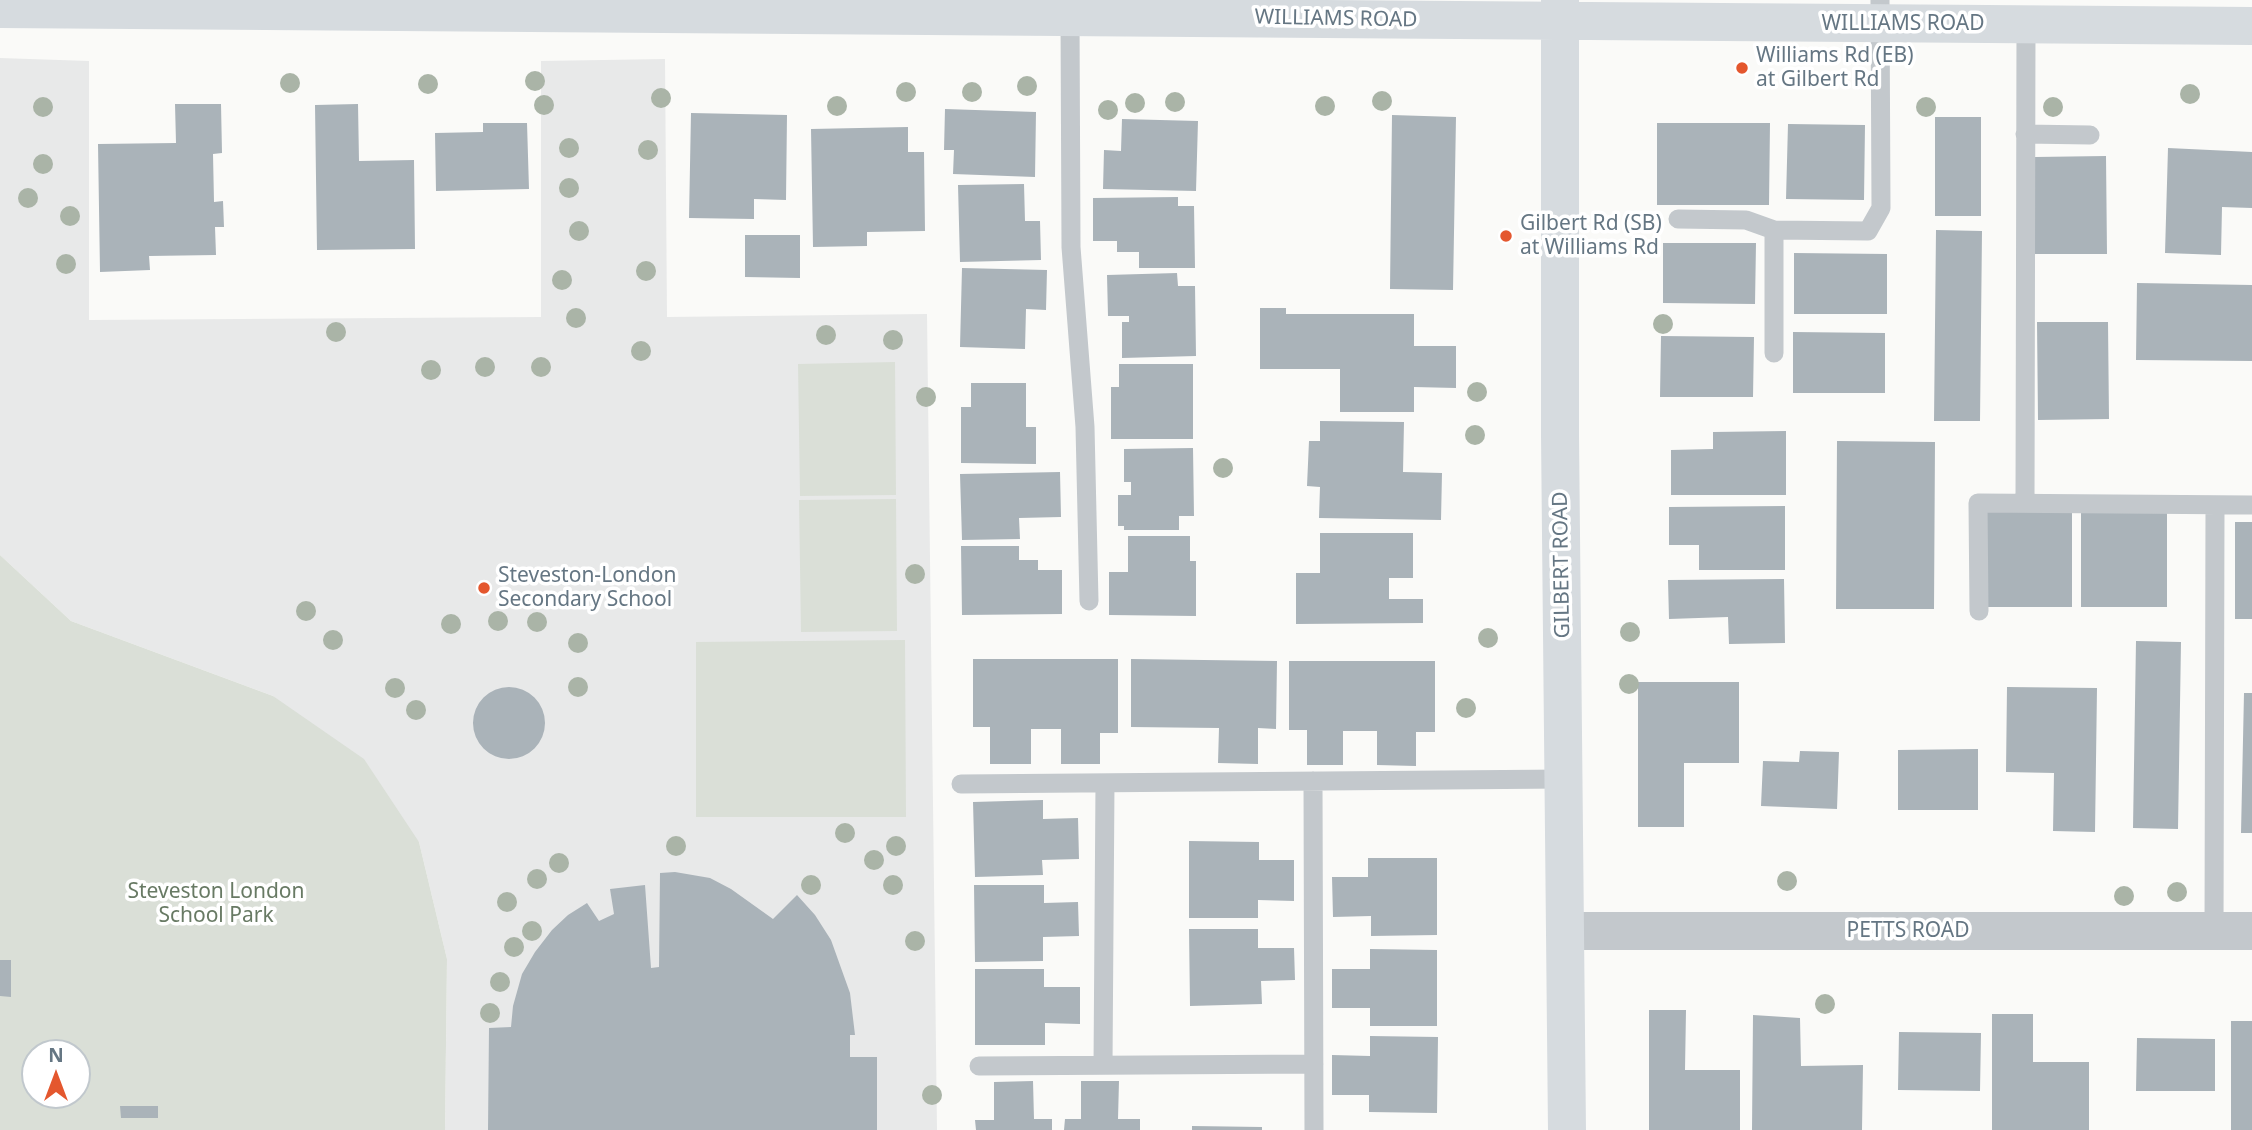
<!DOCTYPE html>
<style>
body{margin:0}
#map{position:relative;width:2252px;height:1130px;overflow:hidden;background:#fafaf8;font-family:"Noto Sans",sans-serif}
canvas{display:block}
.north{position:absolute;left:21px;top:1039px;width:70px;height:70px;box-sizing:border-box;background:#fff;border:2px solid #c1c8cd;border-radius:50%;rotate:0deg;font-size:19px;font-weight:700;line-height:28px;text-align:center;color:#657683}
.north::after{content:'';display:block;margin:auto;width:24px;height:32px;background:#e4572e;clip-path:polygon(50% 0,100% 100%,50% 72%,0 100%)}
</style>
<div id="map">
<canvas width="2252" height="1130"></canvas>
<div class="north">N</div>
</div>
<script>
const g = document.querySelector('canvas').getContext('2d');
g.lineJoin = 'round';
function paint(path, color) { g.fillStyle = color; g.fill(path, 'evenodd'); }
function stroke(path, color, width, dash) { g.strokeStyle = color; g.lineWidth = width; g.lineCap = dash ? 'butt' : 'round'; g.setLineDash(dash || []); g.stroke(path); }
function drawText(font, color, halo, rows, align = 'center') {
  g.font = font + ' "Noto Sans",sans-serif'; g.lineWidth = 7; g.setLineDash([]); g.textBaseline = 'middle'; g.strokeStyle = halo; g.fillStyle = color; for (const [text, x, y, turn = 0] of rows) {
    g.save(); g.translate(x, y); g.rotate((+turn || 0) * Math.PI / 180); g.textAlign = isNaN(turn) ? turn : align; if (halo) g.strokeText(text, 0, 0); g.fillText(text, 0, 0); g.restore();
  }
}
paint(new Path2D(`
 M 0,58 L 89,61 L 89,320 L 541,317 L 541,61 L 665,59 L 667,317 L 927,314 L 937,1130 L 445,1130 L 447,959 L 419,842 L 273,696 L 71,621 L 0,555 Z`), '#e8e9e9');
paint(new Path2D(`
 M 895,362 L 896,495 L 800,496 L 798,364 Z
 M 896,499 L 897,631 L 801,632 L 799,500 Z
 M 0,555 L 71,621 L 273,696 L 364,759 L 419,842 L 447,959 L 445,1130 L 0,1130 ZM 35,1053 L 77,1053 L 77,1095 L 35,1095 Z
 M 905,640 L 906,817 L 696,817 L 696,642 Z`), '#dadfd7');
paint(new Path2D(`
 M 175,104 L 221,104 L 222,153 L 213,154 L 214,202 L 223,201 L 224,227 L 215,227 L 216,255 L 149,256 L 150,270 L 100,272 L 98,144 L 176,143 Z
 M 358,104 L 359,161 L 414,160 L 415,249 L 317,250 L 315,105 Z
 M 945,109 L 1036,112 L 1035,177 L 953,174 L 954,150 L 944,150 Z
 M 691,113 L 787,115 L 786,200 L 754,199 L 754,219 L 689,218 Z
 M 1392,115 L 1456,117 L 1453,290 L 1390,289 Z
 M 1935,117 L 1981,117 L 1981,216 L 1935,216 Z
 M 1122,119 L 1198,121 L 1196,191 L 1103,189 L 1104,150 L 1121,151 Z
 M 483,123 L 527,123 L 529,189 L 436,191 L 435,133 L 483,132 Z
 M 1657,123 L 1770,123 L 1769,205 L 1657,205 Z
 M 1788,124 L 1865,125 L 1864,200 L 1786,199 Z
 M 908,127 L 908,152 L 924,152 L 925,231 L 867,232 L 867,246 L 813,247 L 811,129 Z
 M 2168,148 L 2252,152 L 2252,208 L 2222,207 L 2221,255 L 2165,253 Z
 M 2106,156 L 2107,254 L 2035,254 L 2035,157 Z
 M 1024,184 L 1025,221 L 1040,221 L 1041,260 L 960,262 L 958,185 Z
 M 1178,197 L 1178,206 L 1194,206 L 1195,268 L 1139,268 L 1139,252 L 1117,252 L 1117,241 L 1093,241 L 1093,198 Z
 M 1936,230 L 1982,231 L 1980,421 L 1934,421 Z
 M 745,235 L 800,235 L 800,278 L 745,277 Z
 M 1663,243 L 1756,243 L 1755,304 L 1663,303 Z
 M 1794,253 L 1887,254 L 1887,314 L 1794,314 Z
 M 962,268 L 1047,270 L 1046,310 L 1026,309 L 1025,349 L 960,347 Z
 M 1177,273 L 1178,286 L 1195,286 L 1196,356 L 1122,358 L 1122,322 L 1129,322 L 1129,316 L 1108,316 L 1107,275 Z
 M 2137,283 L 2252,285 L 2252,361 L 2136,360 Z
 M 1260,308 L 1286,308 L 1286,314 L 1414,314 L 1414,346 L 1456,346 L 1456,388 L 1414,387 L 1414,412 L 1340,412 L 1340,369 L 1260,369 Z
 M 2037,322 L 2108,322 L 2109,419 L 2038,420 Z
 M 1793,332 L 1885,333 L 1885,393 L 1793,393 Z
 M 1661,336 L 1754,337 L 1753,397 L 1660,397 Z
 M 1119,364 L 1193,364 L 1193,439 L 1111,439 L 1111,387 L 1119,387 Z
 M 971,383 L 1026,383 L 1026,427 L 1036,427 L 1036,464 L 961,463 L 961,407 L 971,407 Z
 M 1320,421 L 1404,422 L 1403,472 L 1442,473 L 1441,520 L 1319,518 L 1320,487 L 1307,486 L 1309,441 L 1320,441 Z
 M 1786,431 L 1786,495 L 1671,495 L 1671,450 L 1713,449 L 1713,432 Z
 M 1837,441 L 1935,442 L 1934,609 L 1836,609 Z
 M 1193,448 L 1194,516 L 1179,516 L 1179,530 L 1124,530 L 1124,526 L 1118,526 L 1118,495 L 1131,495 L 1131,482 L 1124,482 L 1124,449 Z
 M 1060,472 L 1061,517 L 1019,518 L 1020,539 L 962,540 L 960,474 Z
 M 1785,506 L 1785,570 L 1699,570 L 1699,545 L 1669,545 L 1669,507 Z
 M 2081,510 L 2167,510 L 2167,607 L 2081,607 Z
 M 1986,511 L 2072,511 L 2072,607 L 1987,607 Z
 M 2235,522 L 2252,522 L 2252,619 L 2235,619 Z
 M 1320,533 L 1413,533 L 1413,578 L 1389,578 L 1389,599 L 1423,599 L 1423,623 L 1296,624 L 1296,573 L 1320,573 Z
 M 1128,536 L 1190,536 L 1190,561 L 1196,561 L 1196,616 L 1109,615 L 1109,572 L 1128,572 Z
 M 961,546 L 1019,546 L 1019,560 L 1038,560 L 1038,570 L 1062,570 L 1062,614 L 962,615 Z
 M 1784,579 L 1785,643 L 1729,644 L 1728,617 L 1669,619 L 1668,580 Z
 M 2136,641 L 2181,642 L 2178,829 L 2133,828 Z
 M 973,659 L 1118,659 L 1118,733 L 1100,733 L 1100,764 L 1061,764 L 1061,729 L 1031,729 L 1031,764 L 990,764 L 990,727 L 973,727 Z
 M 1131,659 L 1277,661 L 1276,729 L 1258,728 L 1258,764 L 1218,763 L 1219,728 L 1131,727 Z
 M 1289,661 L 1435,661 L 1435,732 L 1416,732 L 1416,766 L 1377,765 L 1377,731 L 1343,731 L 1343,765 L 1307,765 L 1307,730 L 1289,730 Z
 M 1638,682 L 1739,682 L 1739,763 L 1684,763 L 1684,827 L 1638,827 Z
 M473 723a36 36 0 1 1 72 0a36 36 0 1 1-72 0Z
 M 2007,687 L 2097,688 L 2095,832 L 2053,831 L 2054,773 L 2006,772 Z
 M 2244,693 L 2252,693 L 2252,833 L 2241,833 Z
 M 1978,749 L 1978,810 L 1898,810 L 1898,750 Z
 M 1800,751 L 1839,752 L 1837,809 L 1761,806 L 1763,761 L 1799,762 Z
 M 1043,800 L 1043,819 L 1078,818 L 1079,859 L 1042,860 L 1043,875 L 975,877 L 973,802 Z
 M 1189,841 L 1259,842 L 1259,860 L 1294,860 L 1294,901 L 1258,900 L 1258,918 L 1189,918 Z
 M 1368,858 L 1437,858 L 1437,935 L 1371,936 L 1371,916 L 1333,917 L 1332,877 L 1368,877 Z
 M 675,872 L 710,878 L 731,889 L 773,919 L 797,895 L 815,915 L 831,940 L 850,993 L 855,1035 L 850,1035 L 850,1057 L 877,1057 L 877,1130 L 488,1130 L 489,1028 L 511,1027 L 513,1006 L 522,974 L 535,952 L 552,930 L 568,915 L 587,903 L 599,921 L 614,914 L 610,889 L 645,885 L 651,968 L 659,967 L 660,873 Z
 M 974,885 L 1044,885 L 1044,903 L 1078,902 L 1079,936 L 1043,937 L 1043,961 L 975,962 Z
 M 1189,929 L 1258,929 L 1258,948 L 1294,948 L 1295,980 L 1261,981 L 1262,1004 L 1190,1006 Z
 M 1370,949 L 1437,950 L 1437,1026 L 1370,1026 L 1370,1008 L 1332,1008 L 1332,969 L 1370,969 Z
 M 0,960 L 11,960 L 11,997 L 0,996 Z
 M 975,969 L 1044,969 L 1044,987 L 1080,987 L 1080,1024 L 1045,1023 L 1045,1045 L 975,1045 Z
 M 1649,1010 L 1686,1010 L 1685,1070 L 1740,1070 L 1740,1130 L 1649,1130 Z
 M 1992,1014 L 2033,1014 L 2033,1062 L 2089,1062 L 2089,1130 L 1992,1130 Z
 M 1753,1015 L 1800,1018 L 1801,1066 L 1863,1065 L 1862,1130 L 1752,1130 Z
 M 2231,1021 L 2252,1021 L 2252,1130 L 2231,1130 Z
 M 1899,1032 L 1981,1033 L 1980,1091 L 1898,1090 Z
 M 1370,1036 L 1438,1037 L 1437,1113 L 1369,1112 L 1369,1095 L 1332,1095 L 1332,1055 L 1370,1056 Z
 M 2137,1038 L 2215,1039 L 2215,1091 L 2136,1091 Z
 M 1033,1081 L 1034,1119 L 1052,1119 L 1052,1130 L 976,1130 L 975,1120 L 994,1120 L 994,1082 Z
 M 1081,1081 L 1119,1081 L 1118,1119 L 1140,1119 L 1140,1130 L 1064,1130 L 1065,1119 L 1081,1119 Z
 M 120,1106 L 158,1106 L 158,1118 L 121,1118 Z
 M 1192,1126 L 1262,1127 L 1262,1130 L 1192,1130 Z`), '#aab3b9');
stroke(new Path2D(`
 M 1070,16 L 1071,247 L 1085,427 L 1089,601
 M 2025,134 L 2090,135
 M 1678,219 L 1746,220 L 1774,230 L 1868,231 L 1881,208 L 1880,0
 M 1774,353 L 1774,230
 M 2025,503 L 2026,25
 M 1979,611 L 1978,503 L 2252,505
 M 1313,781 L 1314,1130
 M 961,784 L 1564,779
 M 2214,931 L 2215,505
 M 1103,1065 L 1105,783
 M 979,1066 L 1314,1064`), '#c3c8cc', 19);
stroke(new Path2D(`
 M 1565,931 L 2252,931`), '#c3c8cc', 38);
stroke(new Path2D(`
 M 1560,0 L 1560,435 L 1567,1130
 M 0,9 L 2252,26`), '#d6dbdf', 38);
g.fillStyle = '#aab4a7';
for (const [x, y] of [
 [535,81],
 [290,83],
 [428,84],
 [1027,86],
 [906,92],
 [972,92],
 [2190,94],
 [661,98],
 [1382,101],
 [1175,102],
 [1135,103],
 [544,105],
 [837,106],
 [1325,106],
 [43,107],
 [1926,107],
 [2053,107],
 [1108,110],
 [569,148],
 [648,150],
 [43,164],
 [569,188],
 [28,198],
 [70,216],
 [579,231],
 [66,264],
 [646,271],
 [562,280],
 [576,318],
 [1663,324],
 [336,332],
 [826,335],
 [893,340],
 [641,351],
 [485,367],
 [541,367],
 [431,370],
 [1477,392],
 [926,397],
 [1475,435],
 [1223,468],
 [915,574],
 [306,611],
 [498,621],
 [537,622],
 [451,624],
 [1630,632],
 [1488,638],
 [333,640],
 [578,643],
 [1629,684],
 [578,687],
 [395,688],
 [1466,708],
 [416,710],
 [845,833],
 [676,846],
 [896,846],
 [874,860],
 [559,863],
 [537,879],
 [1787,881],
 [811,885],
 [893,885],
 [2177,892],
 [2124,896],
 [507,902],
 [532,931],
 [915,941],
 [514,947],
 [500,982],
 [1825,1004],
 [490,1013],
 [932,1095]
]) { g.beginPath(); g.arc(x, y, 10, 0, 2 * Math.PI); g.fill(); }
for (const [x, y, r, color] of [
 [1742,68,7,"#e4572e"],
 [1506,236,7,"#e4572e"],
 [484,588,7,"#e4572e"]
]) { const dot = new Path2D(); dot.arc(x, y, r, 0, 2 * Math.PI); g.fillStyle = color; g.fill(dot); stroke(dot, '#fff', 2.5); }
drawText('21px', '#657683', '#fff', [
 ["WILLIAMS ROAD",1336,19,1],
 ["WILLIAMS ROAD",1903,24],
 ["GILBERT ROAD",1562,565,-91],
 ["PETTS ROAD",1908,931]
]);
drawText('21px', '#657683', '#fff', [
 ["Williams Rd (EB)",1756,56],
 ["at Gilbert Rd",1756,80],
 ["Gilbert Rd (SB)",1520,224],
 ["at Williams Rd",1520,248],
 ["Steveston-London",498,576],
 ["Secondary School",498,600]
], 'left');
drawText('21px', '#687a64', '#fff', [
 ["Steveston London",216,892],
 ["School Park",216,916]
]);
</script>
